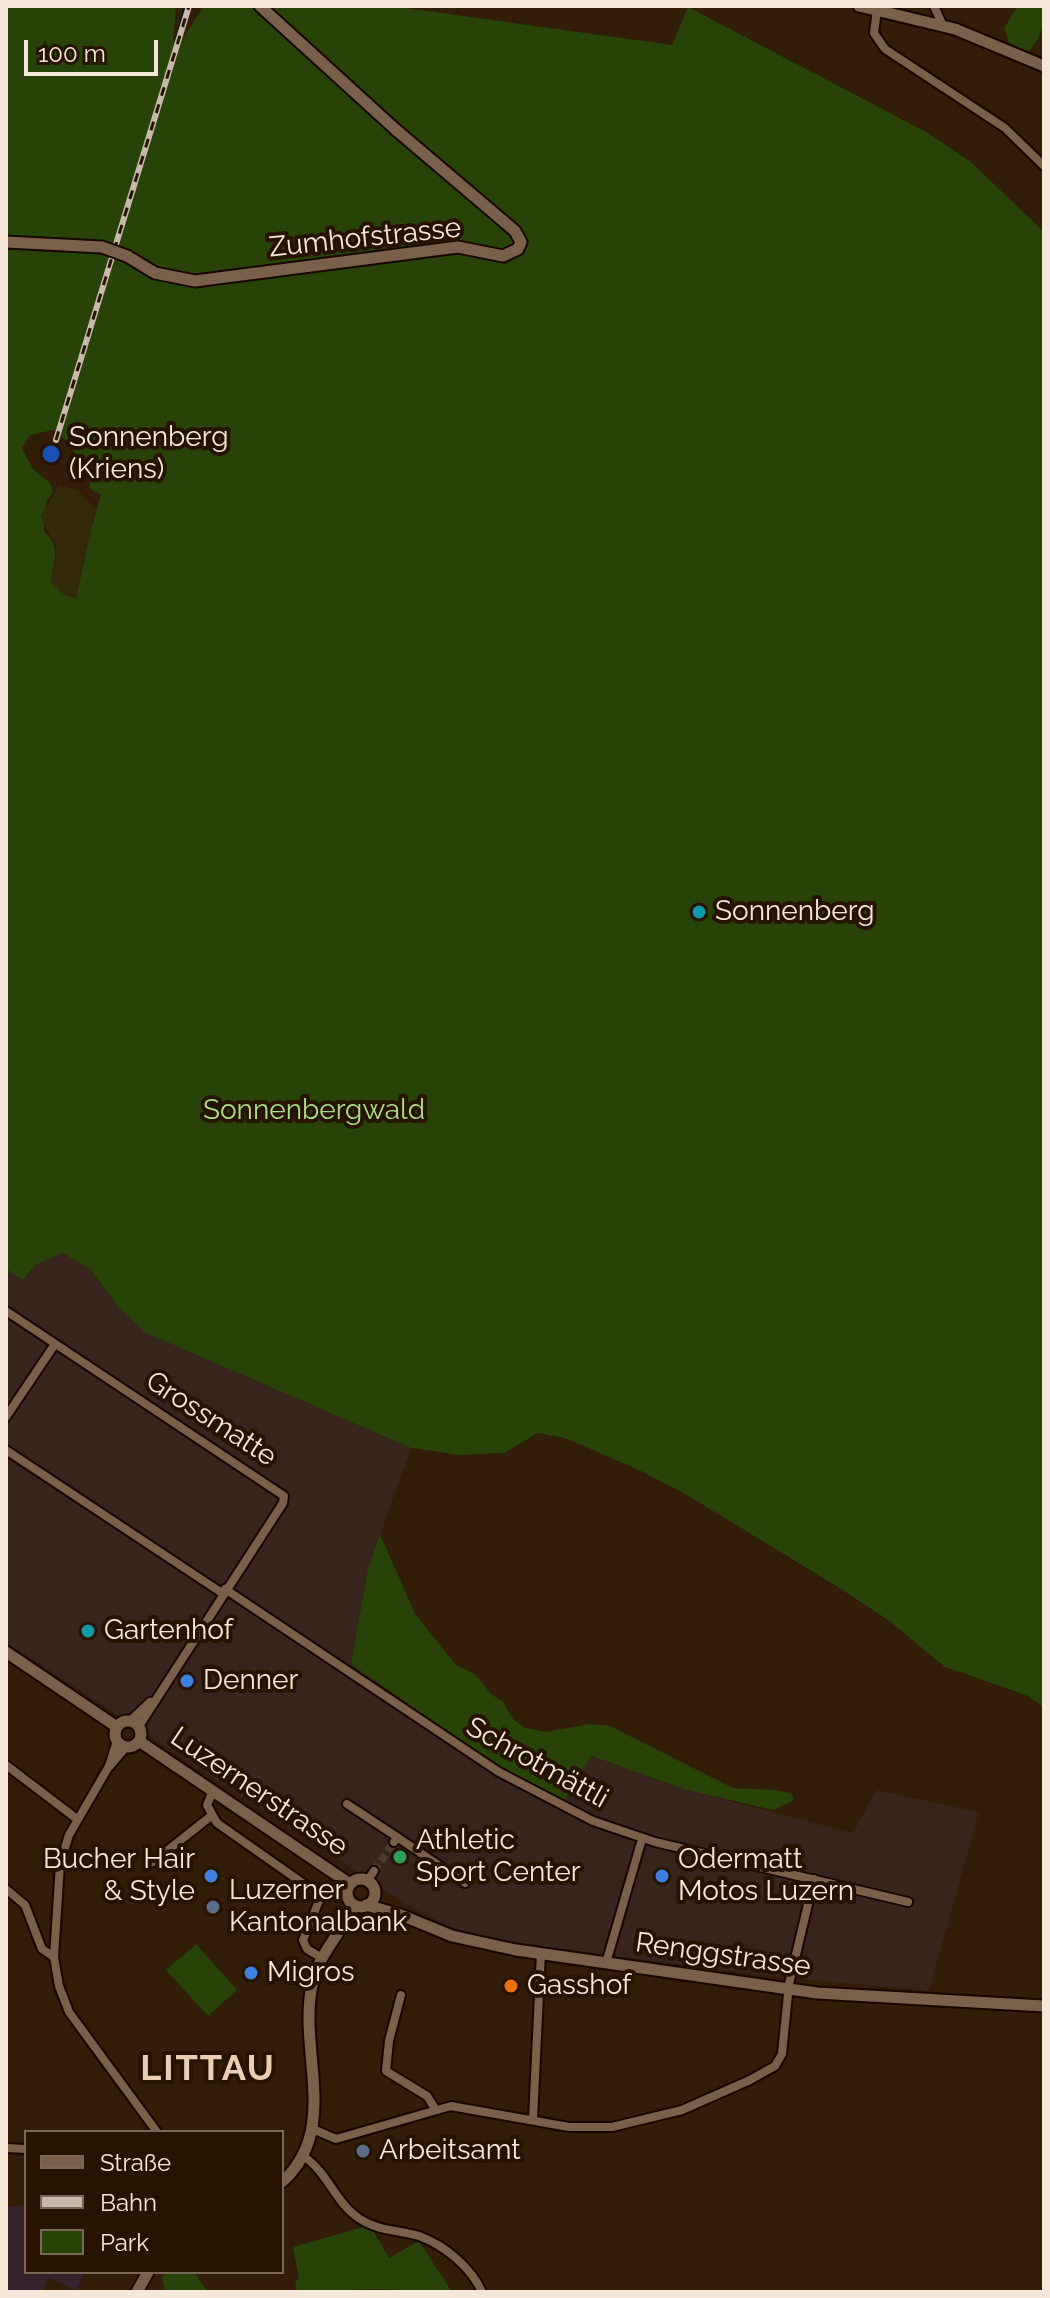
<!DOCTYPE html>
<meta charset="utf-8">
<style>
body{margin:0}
#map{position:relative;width:1050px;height:2298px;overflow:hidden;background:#311d08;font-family:Raleway,sans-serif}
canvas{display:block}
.frame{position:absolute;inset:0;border:8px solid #f5e7da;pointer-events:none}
.legend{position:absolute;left:24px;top:2130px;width:260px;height:144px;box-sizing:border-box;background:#271301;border:2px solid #796858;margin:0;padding:10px 14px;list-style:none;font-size:24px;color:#f5e7da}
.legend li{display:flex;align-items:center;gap:16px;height:40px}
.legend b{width:40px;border:2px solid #796858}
.scale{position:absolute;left:24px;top:40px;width:134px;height:36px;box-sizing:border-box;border:4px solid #f5e7da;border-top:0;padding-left:10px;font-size:24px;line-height:28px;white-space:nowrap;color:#f5e7da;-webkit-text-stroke:6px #271301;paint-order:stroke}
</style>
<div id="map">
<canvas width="1050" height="2298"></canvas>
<div class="frame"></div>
<ul class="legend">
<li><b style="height:10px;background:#78604a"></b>Straße</li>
<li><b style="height:10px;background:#c8b8a9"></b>Bahn</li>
<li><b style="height:22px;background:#274307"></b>Park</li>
</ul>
<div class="scale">100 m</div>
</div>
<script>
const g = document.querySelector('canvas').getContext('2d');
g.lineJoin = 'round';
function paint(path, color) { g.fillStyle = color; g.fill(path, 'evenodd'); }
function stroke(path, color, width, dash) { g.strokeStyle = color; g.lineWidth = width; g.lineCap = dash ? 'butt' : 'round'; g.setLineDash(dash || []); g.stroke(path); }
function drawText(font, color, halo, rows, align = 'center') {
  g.font = font + ' Raleway,sans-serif'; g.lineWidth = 8; g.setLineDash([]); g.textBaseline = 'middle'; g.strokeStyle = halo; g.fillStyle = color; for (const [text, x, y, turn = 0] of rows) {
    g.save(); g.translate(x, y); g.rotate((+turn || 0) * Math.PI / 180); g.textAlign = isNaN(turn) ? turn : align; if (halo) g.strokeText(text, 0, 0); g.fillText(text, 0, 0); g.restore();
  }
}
paint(new Path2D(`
 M 63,1253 L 91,1270 L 118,1307 L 146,1333 L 411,1448 L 368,1569 L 351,1664 L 530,1786 L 578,1775 L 590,1756 L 687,1790 L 853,1833 L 876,1790 L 979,1812 L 929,1991 L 779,1977 L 495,1941 L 449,1926 L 412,1908 L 6,1642 L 6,1269 L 23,1280 L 35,1265 Z`), '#36241d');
paint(new Path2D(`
 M 26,2204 L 26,2272 L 85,2272 L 77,2290 L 48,2278 L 42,2292 L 6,2292 L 6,2207 Z`), '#34232d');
paint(new Path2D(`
 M 6,6 L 176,6 L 173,40 L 180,43 L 204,6 L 251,6 L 513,232 L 518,243 L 506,252 L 460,244 L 311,260 L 208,277 L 167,272 L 125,250 L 6,239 Z
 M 273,6 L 391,6 L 672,45 L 688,7 L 928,133 L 972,163 L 1044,232 L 1044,1707 L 1026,1695 L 945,1667 L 888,1620 L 838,1587 L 687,1495 L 641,1471 L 565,1438 L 538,1433 L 504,1453 L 461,1455 L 411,1448 L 146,1333 L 118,1307 L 91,1270 L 63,1253 L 35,1265 L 23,1280 L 6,1269 L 6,245 L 110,253 L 62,410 L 66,415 L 116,255 L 169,278 L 444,251 L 481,253 L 479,259 L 505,264 L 523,254 L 528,239 L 520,227 L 485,202 L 270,12 ZM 53,430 C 68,439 75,456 89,468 L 90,489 L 101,494 L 93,523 L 51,582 C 54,561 61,547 44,531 L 46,503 L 53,491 L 50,483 L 33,469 L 22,448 L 30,435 Z
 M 1018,6 L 1044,6 C 1044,24 1041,39 1028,52 L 1009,43 L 1004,28 Z
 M 380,1534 L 415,1614 L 456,1665 L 475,1674 L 491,1694 L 503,1702 L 512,1718 L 525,1728 L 546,1732 L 589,1724 L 610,1726 L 733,1788 C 752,1790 772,1788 791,1793 L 794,1800 L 773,1810 L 687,1790 L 591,1756 L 563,1803 L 477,1752 L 351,1664 L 368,1569 Z
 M 196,1944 L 237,1990 L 208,2016 L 166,1970 Z
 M 363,2227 L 372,2229 L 389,2258 L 419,2241 L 452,2292 L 375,2289 L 297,2292 L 295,2282 L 299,2279 L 293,2247 Z
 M 166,2272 L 194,2272 L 208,2292 L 165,2292 L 162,2278 Z`), '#274307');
paint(new Path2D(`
 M 59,485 L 77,490 L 96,508 L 76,599 L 63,594 L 51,582 C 53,571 60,550 54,540 C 48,530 44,528 41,516 Z`), '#312907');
stroke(new Path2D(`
 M 174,51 L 185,6`), '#00171f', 3);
stroke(new Path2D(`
 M 374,1871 L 394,1842`), '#4e3b28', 8, [8, 4]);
const street = new Path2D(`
 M 934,6 L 943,26
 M 877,10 L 874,33 L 885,49 L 1005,128 L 1044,166
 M 6,1311 L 284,1496 L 283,1503 L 139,1726
 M 6,1417 L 55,1344
 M 6,1450 L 222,1593
 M 225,1589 L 499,1772 L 593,1821 L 655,1842 L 908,1902
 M 130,1721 L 150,1702
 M 117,1741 L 109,1766 L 69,1835 L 60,1864 L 54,1957 L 59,1986 L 69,2012 L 157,2132
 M 6,1765 L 77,1819
 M 110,1766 L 126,1747
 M 213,1791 L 207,1805 L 217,1823 L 321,1896 L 303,1940 L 307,1949 L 322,1958
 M 347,1804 L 397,1837 L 394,1842
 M 397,1837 L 465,1883
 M 153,1862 L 211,1816
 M 367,1881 L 374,1871
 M 6,1889 L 25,1905 L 42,1949 L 54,1957
 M 606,1963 L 642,1839
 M 401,1995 L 389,2041 L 386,2071 L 427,2096 L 436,2110
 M 533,2119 L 541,1953
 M 313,2129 L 336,2139 L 451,2106 L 569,2127 L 612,2127 L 682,2110 L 750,2080 L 775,2066 L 782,2054 L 789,1984 L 814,1879
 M 6,2148 L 26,2149
 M 303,2156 C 328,2172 335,2203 360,2219 C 378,2231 399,2230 419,2236 C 444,2245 471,2267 482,2292`);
const secondary = new Path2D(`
 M 859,6 L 955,29 L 1044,66
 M 6,242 L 102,247
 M 127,256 L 155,273 L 195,281 L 458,247 L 503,256 L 518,249 L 521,242 L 515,231 L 395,129 L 260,6
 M 6,1652 L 117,1727
 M115 1734a13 13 0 1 1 26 0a13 13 0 1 1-26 0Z
 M 139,1741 L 350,1884
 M347 1893a14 14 0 1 1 28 0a14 14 0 1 1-28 0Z
 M 366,1905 L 401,1915 L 452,1936 L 516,1950 L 817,1993 L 1044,2006
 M 282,2182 C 342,2128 296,2048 313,1981 C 320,1952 343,1931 354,1905
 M 137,2292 L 148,2272`);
stroke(street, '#180600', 12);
stroke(secondary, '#180600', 15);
stroke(street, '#78604a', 8);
stroke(secondary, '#78604a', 11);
const rail = new Path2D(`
 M 56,440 L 189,6`);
stroke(rail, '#c8b8a9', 6);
stroke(rail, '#271301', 3, [9]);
const secondaryBridge = new Path2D(`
 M 102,247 L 127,256`);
stroke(secondaryBridge, '#180600', 15, []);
stroke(secondaryBridge, '#78604a', 11);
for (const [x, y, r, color] of [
 [51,454,10,"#1a4fb4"],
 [699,912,8,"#0f9aa8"],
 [88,1631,8,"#0f9aa8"],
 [187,1681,8,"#3f7fe0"],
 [400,1857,8,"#2e9e5b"],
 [211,1876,8,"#3f7fe0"],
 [662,1876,8,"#3f7fe0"],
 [213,1907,8,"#5c6f8a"],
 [251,1973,8,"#3f7fe0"],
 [511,1986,8,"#e8710a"],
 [363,2151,8,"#5c6f8a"]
]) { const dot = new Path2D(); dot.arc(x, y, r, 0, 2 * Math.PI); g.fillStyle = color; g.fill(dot); stroke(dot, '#271301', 3); }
drawText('28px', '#f5e7da', '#271301', [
 ["Zumhofstrasse",365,238,-6],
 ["Grossmatte",211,1419,33],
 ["Schrotmättli",537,1763,29],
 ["Luzernerstrasse",259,1792,34],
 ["Renggstrasse",723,1955,8]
]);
drawText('28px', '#f5e7da', '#271301', [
 ["Sonnenberg",69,438],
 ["(Kriens)",69,470],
 ["Sonnenberg",715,912],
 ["Gartenhof",104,1631],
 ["Denner",203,1681],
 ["Athletic",416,1841],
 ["Sport Center",416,1873],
 ["Bucher Hair",195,1860,"right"],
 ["& Style",195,1892,"right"],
 ["Odermatt",678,1860],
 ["Motos Luzern",678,1892],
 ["Luzerner",229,1891],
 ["Kantonalbank",229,1923],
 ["Migros",267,1973],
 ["Gasshof",527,1986],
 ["Arbeitsamt",379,2151]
], 'left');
drawText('28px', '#aadd83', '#271301', [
 ["Sonnenbergwald",314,1111]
]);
g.letterSpacing = '2px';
drawText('bold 36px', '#e9cdb4', '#271301', [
 ["LITTAU",208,2069]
]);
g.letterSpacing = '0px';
</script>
